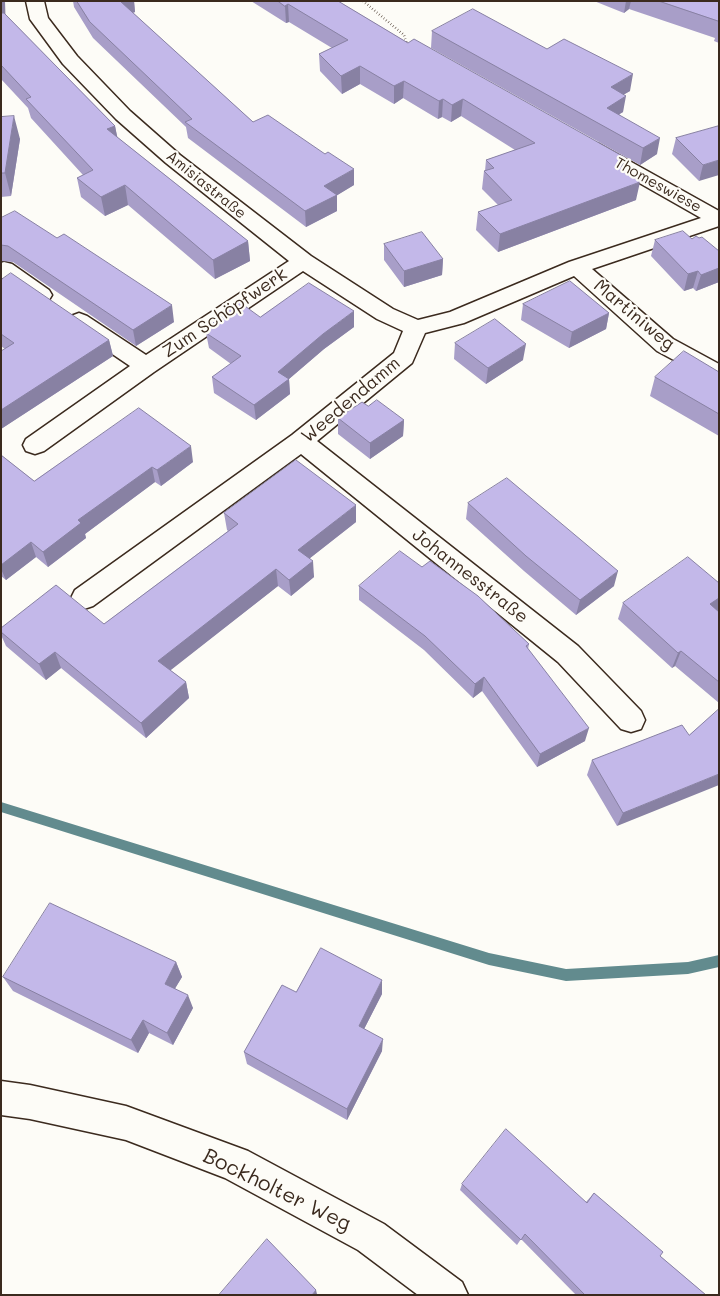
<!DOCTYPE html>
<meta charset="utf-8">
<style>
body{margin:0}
#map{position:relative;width:720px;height:1296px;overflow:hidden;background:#fdfcf7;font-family:Mali,sans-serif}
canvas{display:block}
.frame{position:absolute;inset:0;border:2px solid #3b2a1e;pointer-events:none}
</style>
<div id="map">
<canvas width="720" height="1296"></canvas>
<div class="frame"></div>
</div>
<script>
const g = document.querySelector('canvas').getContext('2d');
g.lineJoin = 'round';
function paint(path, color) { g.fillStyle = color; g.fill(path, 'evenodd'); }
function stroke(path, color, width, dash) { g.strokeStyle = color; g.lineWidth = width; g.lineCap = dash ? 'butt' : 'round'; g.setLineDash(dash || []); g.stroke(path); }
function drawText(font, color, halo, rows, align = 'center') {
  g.font = font + ' Mali,sans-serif'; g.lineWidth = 4.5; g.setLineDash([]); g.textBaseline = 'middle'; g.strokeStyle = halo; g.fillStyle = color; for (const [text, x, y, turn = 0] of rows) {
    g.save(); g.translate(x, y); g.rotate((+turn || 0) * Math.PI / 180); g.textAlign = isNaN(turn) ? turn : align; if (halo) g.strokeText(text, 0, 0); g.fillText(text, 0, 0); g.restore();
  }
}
paint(new Path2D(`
 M 1,802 L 489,953 L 566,969 L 688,962 L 719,955 L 719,967 L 688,974 L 566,981 L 489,965 L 1,812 Z`), '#628b8e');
const minor = new Path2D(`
 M 26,1 L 44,1 L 48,18 L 77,56 L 130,111 L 180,155 L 311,256 L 393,309 L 418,320 L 450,312 L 569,262 L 701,218 L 585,152 L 582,148 L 585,144 L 592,142 L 599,144 L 719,211 L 719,226 L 592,269 L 673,339 L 719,364 L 719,382 L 711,380 L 657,351 L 574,276 L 464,323 L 425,333 L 412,363 L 317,441 L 578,646 L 641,711 L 645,720 L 641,729 L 631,732 L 621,729 L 558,662 L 301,454 L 93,606 L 84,609 L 75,606 L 71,598 L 75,590 L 292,435 L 394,353 L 403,331 L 377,319 L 303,271 L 154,372 L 44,451 L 35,454 L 26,451 L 23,445 L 26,439 L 130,366 L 71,326 L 68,321 L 71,316 L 79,313 L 87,316 L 146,355 L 289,261 L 166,163 L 116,119 L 63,64 L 30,19 Z
 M 4,262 L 12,264 L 49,290 L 52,295 L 49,300 C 31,305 15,287 1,277 L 1,263 Z
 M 1,1081 L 30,1085 L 126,1106 L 248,1151 L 384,1224 L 462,1282 L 468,1295 L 418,1295 L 358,1250 L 225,1178 L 126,1140 L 30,1119 L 1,1115 Z`);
stroke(minor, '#3b2a1e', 3);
stroke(new Path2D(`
 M 363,1 L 404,35 L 407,44`), '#3b2a1e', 2.5, [0.5, 2.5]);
paint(minor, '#fdfcf7');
paint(new Path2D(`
 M 1,1 L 5,14 L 115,126 L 117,137 L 248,241 L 250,261 L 215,279 L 128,205 L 105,216 L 81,197 L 77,178 L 83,175 L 31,118 L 28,108 L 1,79 Z
 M 73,1 L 134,1 L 135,12 L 133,13 L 253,122 L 354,185 L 337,195 L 337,211 L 306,227 L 188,138 L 186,127 L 93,38 L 74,7 Z
 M 251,1 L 338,1 L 408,43 L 624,168 L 636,200 L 498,252 L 476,230 L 478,212 L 498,205 L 482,189 L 484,171 L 485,171 L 486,160 L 515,150 L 461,116 L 451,122 L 442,117 L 438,119 L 403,98 L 394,104 L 360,84 L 342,94 L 320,71 L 319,54 L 332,48 L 289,22 L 286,23 Z
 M 594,1 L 719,1 L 719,43 L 714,41 L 715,38 L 629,9 L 624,13 Z
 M 432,31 L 547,49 L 630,91 L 624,94 L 623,112 L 619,114 L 657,154 L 640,165 L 431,48 Z
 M 1,117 L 20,139 L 11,196 L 1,197 Z
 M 719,126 L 699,181 L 672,154 L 676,138 Z
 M 1,218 L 174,322 L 136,346 L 13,262 L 1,261 Z
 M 699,238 L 719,251 L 719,282 L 696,291 L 693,288 L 684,291 L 651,256 L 655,240 L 692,239 Z
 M 384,244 L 443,259 L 442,275 L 404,287 L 384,260 Z
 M 1,280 L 109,340 L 113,356 L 1,429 L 1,351 L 5,349 L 1,346 Z
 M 523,304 L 609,313 L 606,329 L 569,348 L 521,320 Z
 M 260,317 L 354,327 L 324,349 L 289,379 L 290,394 L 256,420 L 214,393 L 212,377 L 231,364 L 209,348 L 206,333 Z
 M 455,343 L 523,360 L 486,384 L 454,359 Z
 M 719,372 L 719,436 L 650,396 L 655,377 Z
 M 338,418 L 404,420 L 403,436 L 370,459 L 338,434 Z
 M 1,455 L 34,481 L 193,462 L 161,486 L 155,482 L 85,534 L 86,538 L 48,567 L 36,557 L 6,580 L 1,576 Z
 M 468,503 L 614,586 L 576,615 L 524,571 L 466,519 Z
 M 224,513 L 356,522 L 310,558 L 314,577 L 291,596 L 278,586 L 170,670 L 186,682 L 189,698 L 146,738 L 61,668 L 46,680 L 6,646 L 1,635 L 1,628 L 104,624 L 228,531 L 227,530 Z
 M 422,567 L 529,644 L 528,649 L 585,741 L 537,767 L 482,691 L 473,698 L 424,650 L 359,600 L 359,586 Z
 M 719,583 L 719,609 L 717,610 L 719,612 L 719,703 L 675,666 L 672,668 L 618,619 L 623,603 Z
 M 689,735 L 617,826 L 587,775 L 592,760 Z
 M 176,962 L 182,977 L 175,988 L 193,1008 L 173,1045 L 149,1033 L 138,1053 L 13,991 L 3,977 Z
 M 296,992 L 382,994 L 364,1029 L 382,1051 L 347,1120 L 247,1064 L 244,1052 Z
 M 462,1184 L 586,1202 L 594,1193 L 660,1256 L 706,1295 L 576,1295 L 521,1239 L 517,1245 L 460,1190 Z`), '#a89ec8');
paint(new Path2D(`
 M 1,1 L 5,1 L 6,32 L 1,13 Z
 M 119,1 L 134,1 L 135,12 L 121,16 Z
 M 626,1 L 631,1 L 629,9 L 624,13 Z
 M 288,4 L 289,22 L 286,23 L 285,6 Z
 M 360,66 L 360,84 L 342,94 L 341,76 Z
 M 633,74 L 630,91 L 608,104 L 611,87 Z
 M 404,81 L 403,98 L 394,104 L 394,86 Z
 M 626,96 L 623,112 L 604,124 L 607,108 Z
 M 443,99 L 442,117 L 438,119 L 439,101 Z
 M 463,99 L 461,116 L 451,122 L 452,105 Z
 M 14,116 L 20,139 L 11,196 L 5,173 Z
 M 115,126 L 119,145 L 107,129 Z
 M 660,138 L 657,154 L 640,165 L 643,148 Z
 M 626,158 L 622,175 L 618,163 Z
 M 719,160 L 719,175 L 699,181 L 703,165 Z
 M 354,169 L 354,185 L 336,196 L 337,195 L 337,211 L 306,227 L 305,211 L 324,186 Z
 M 640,182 L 636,200 L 498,252 L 500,234 Z
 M 125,185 L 128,205 L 105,216 L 101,197 Z
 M 248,241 L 250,261 L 215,279 L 213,260 Z
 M 443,259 L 442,275 L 404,287 L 404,271 Z
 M 719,268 L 719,282 L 696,291 L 701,275 Z
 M 698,271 L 693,288 L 684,291 L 688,274 Z
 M 172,305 L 174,322 L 136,346 L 133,330 Z
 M 354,311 L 354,327 L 324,349 L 289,379 L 290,394 L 256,420 L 254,405 L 278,372 L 323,334 Z
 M 609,313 L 606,329 L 569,348 L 572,332 Z
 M 109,340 L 113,356 L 1,429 L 1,410 Z
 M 526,344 L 523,360 L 486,384 L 488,368 Z
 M 404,420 L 403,436 L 370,459 L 370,443 Z
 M 191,446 L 193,462 L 161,486 L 157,470 Z
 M 152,467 L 155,482 L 85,534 L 86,538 L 48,567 L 43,552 L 78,520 Z
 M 356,505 L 356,522 L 300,566 L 298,550 Z
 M 31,542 L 36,557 L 6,580 L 1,569 L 1,565 Z
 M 313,561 L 314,577 L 291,596 L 289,580 Z
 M 276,569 L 278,586 L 162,677 L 158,661 Z
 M 618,571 L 614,586 L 576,615 L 580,600 Z
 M 719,598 L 719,609 L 703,620 L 710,604 Z
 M 681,651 L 675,666 L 672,668 L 678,653 Z
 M 55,652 L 61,668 L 46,680 L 39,664 Z
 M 484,677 L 482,691 L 473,698 L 475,684 Z
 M 186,682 L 189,698 L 146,738 L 141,723 Z
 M 589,728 L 585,741 L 537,767 L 540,754 Z
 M 719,774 L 719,785 L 617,826 L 623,813 Z
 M 176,962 L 182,977 L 170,997 L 165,984 Z
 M 382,980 L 382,994 L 359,1039 L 359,1026 Z
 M 188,995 L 193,1008 L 173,1045 L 167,1033 Z
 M 143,1020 L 149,1033 L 138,1053 L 131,1040 Z
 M 383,1039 L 382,1051 L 347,1120 L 347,1109 Z
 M 316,1290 L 317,1294 L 316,1295 L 312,1295 Z`), '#8881a3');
const building = new Path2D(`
 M 77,1 L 120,1 L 253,122 L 268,115 L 325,154 L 328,152 L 354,169 L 324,186 L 337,195 L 305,211 L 185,122 L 192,119 L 90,22 Z
 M 278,1 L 338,1 L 408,43 L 414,39 L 626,158 L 618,163 L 640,182 L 500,234 L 478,212 L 512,200 L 484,171 L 494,168 L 486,160 L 535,143 L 463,99 L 452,105 L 443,99 L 439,101 L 404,81 L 394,86 L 360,66 L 341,76 L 319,54 L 348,40 L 288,4 L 285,6 Z
 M 659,1 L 719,1 L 719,21 Z
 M 473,9 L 547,49 L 564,39 L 633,74 L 611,87 L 626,96 L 607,108 L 660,138 L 643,148 L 432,31 Z
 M 1,12 L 1,13 L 4,13 L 115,126 L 107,129 L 248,241 L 213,260 L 125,185 L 101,197 L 77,178 L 93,170 L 26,99 L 31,97 L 1,65 Z
 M 14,116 L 5,173 L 1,173 L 1,117 Z
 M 719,126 L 719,160 L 703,165 L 676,138 Z
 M 15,211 L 57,238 L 64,234 L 172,305 L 133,330 L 8,246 L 1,245 L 1,218 Z
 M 683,231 L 692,239 L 696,236 L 699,238 L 702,237 L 719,251 L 719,268 L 701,275 L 698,271 L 688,274 L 655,240 Z
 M 422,232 L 443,259 L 404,271 L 384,244 Z
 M 11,273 L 109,340 L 1,410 L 1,351 L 14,343 L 1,334 L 1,280 Z
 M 570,281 L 609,313 L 572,332 L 523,304 Z
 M 309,283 L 354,311 L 323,334 L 278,372 L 289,379 L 254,405 L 212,377 L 241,356 L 206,333 L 223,310 L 238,301 L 260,317 Z
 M 495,319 L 526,344 L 488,368 L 455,343 Z
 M 684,351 L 719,372 L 719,414 L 655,377 Z
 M 377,400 L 404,420 L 370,443 L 338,418 L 362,402 L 368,406 Z
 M 139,408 L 191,446 L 157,470 L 152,467 L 78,520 L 81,523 L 43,552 L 31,542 L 1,565 L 1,455 L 34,481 Z
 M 296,460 L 356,505 L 298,550 L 313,561 L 289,580 L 276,569 L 158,661 L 186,682 L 141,723 L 55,652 L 39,664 L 1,632 L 1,628 L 56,585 L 104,624 L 238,524 L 224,513 Z
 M 507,478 L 618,571 L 580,600 L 526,556 L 468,503 Z
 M 400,551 L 422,567 L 430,561 L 478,596 L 529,644 L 526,646 L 589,728 L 540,754 L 484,677 L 475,684 L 425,636 L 359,586 Z
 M 688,557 L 719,583 L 719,598 L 710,604 L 719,612 L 719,682 L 681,651 L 678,653 L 623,603 Z
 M 719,709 L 719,774 L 623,813 L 592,760 L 682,725 L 689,735 Z
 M 50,903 L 176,962 L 165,984 L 188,995 L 167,1033 L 143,1020 L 131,1040 L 3,977 Z
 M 321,948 L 382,980 L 359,1026 L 383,1039 L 347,1109 L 244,1052 L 282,985 L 296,992 Z
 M 506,1129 L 587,1203 L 594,1193 L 663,1252 L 660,1256 L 706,1295 L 585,1295 L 525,1234 L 521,1240 L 462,1184 Z
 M 267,1239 L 316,1290 L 312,1295 L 219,1295 Z`);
paint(building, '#c3b8e9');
stroke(building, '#8881a3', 1);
drawText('15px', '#3b2a1e', '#fdfcf7', [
 ["Amisiastraße",206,185,39],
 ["Thomeswiese",658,185,29]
]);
drawText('18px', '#3b2a1e', '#fdfcf7', [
 ["Zum Schöpfwerk",225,313,-34],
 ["Martiniweg",634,315,40],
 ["Weedendamm",351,400,-40],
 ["Johannesstraße",470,576,38]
]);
drawText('21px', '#3b2a1e', '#fdfcf7', [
 ["Bockholter Weg",277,1190,26]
]);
</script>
